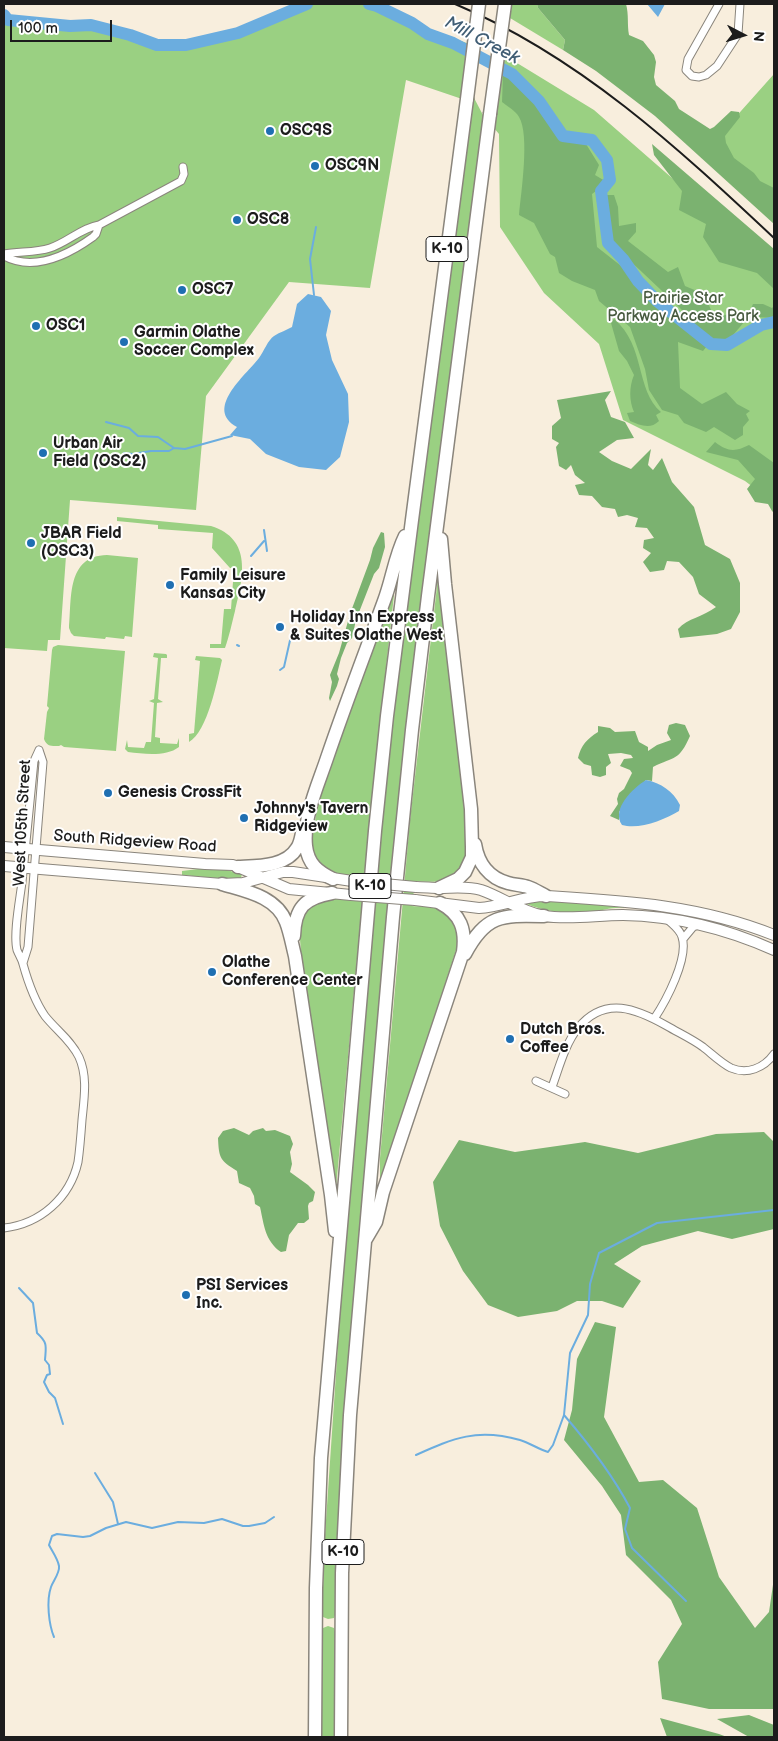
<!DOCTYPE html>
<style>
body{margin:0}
#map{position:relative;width:778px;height:1741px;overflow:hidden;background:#f8eedd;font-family:"Balsamiq Sans",sans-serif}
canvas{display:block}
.frame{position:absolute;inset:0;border:5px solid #1c1c1c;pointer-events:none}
.north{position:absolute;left:718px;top:10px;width:50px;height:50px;-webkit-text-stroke:4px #fff;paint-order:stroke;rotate:95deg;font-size:14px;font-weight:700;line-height:20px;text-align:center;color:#1c1c1c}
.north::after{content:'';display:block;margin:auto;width:18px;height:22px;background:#1c1c1c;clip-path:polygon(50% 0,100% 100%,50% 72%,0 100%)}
.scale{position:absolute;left:10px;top:20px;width:102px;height:22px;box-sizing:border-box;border:2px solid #1c1c1c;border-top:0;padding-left:6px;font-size:15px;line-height:18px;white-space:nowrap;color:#1c1c1c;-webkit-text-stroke:4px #fff;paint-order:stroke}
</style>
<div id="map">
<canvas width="778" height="1741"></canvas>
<div class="frame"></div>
<div class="north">N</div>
<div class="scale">100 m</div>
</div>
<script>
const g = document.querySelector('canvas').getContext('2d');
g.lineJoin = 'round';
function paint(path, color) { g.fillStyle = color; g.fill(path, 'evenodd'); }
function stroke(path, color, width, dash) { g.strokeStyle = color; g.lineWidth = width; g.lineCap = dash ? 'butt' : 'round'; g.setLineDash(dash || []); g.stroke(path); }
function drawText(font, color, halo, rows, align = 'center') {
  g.font = font + ' "Balsamiq Sans",sans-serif'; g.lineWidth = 4; g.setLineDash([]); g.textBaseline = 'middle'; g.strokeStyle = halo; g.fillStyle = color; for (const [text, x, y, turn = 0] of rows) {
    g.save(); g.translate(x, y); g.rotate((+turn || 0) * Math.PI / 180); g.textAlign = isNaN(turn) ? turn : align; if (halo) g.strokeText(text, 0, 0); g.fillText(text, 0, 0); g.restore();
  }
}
paint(new Path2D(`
 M 307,4 L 369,4 L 377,6 L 412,23 L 472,45 L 465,100 L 406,80 L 370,288 L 289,282 L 206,396 L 196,510 L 70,500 L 60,640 L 48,640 L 47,651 L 4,648 L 4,15 L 9,20 L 70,26 L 91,25 L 130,35 L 157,45 L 186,45 L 238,33 Z
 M 512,4 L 537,4 L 538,8 L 565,40 L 563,50 L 510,18 Z
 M 499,52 L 594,110 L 774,267 L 774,503 L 745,481 L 623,420 L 599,344 L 544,293 L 500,227 L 499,134 L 489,122 Z
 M 774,74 L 774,212 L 708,148 Z
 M 473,96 L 484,117 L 440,459 L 336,1612 L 334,1618 L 328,1619 L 323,1617 L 322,1614 L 325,1535 L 346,1227 L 379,853 L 399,664 Z
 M 117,517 L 211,526 C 253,539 243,578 235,611 C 232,623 229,637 225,648 L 210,648 L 210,644 L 221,644 L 224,609 L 231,609 L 234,568 L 230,568 L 212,548 L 213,533 L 158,529 L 158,525 L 117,521 Z
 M 107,555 L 138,558 L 132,637 L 125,636 L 124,639 L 106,637 L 105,639 L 74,636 L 71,633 L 69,628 C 72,599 66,556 107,555 Z
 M 438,578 L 442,579 C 448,637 454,695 460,753 C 463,776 473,843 464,862 C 454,883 434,883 415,881 L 412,906 C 419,907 426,905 433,907 C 450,911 458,927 458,944 L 380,1185 L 380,1158 L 410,820 Z
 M 393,590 L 394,595 L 371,806 L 336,1188 L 334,1188 L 305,998 L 299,928 L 304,913 L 317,902 L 334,898 L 351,900 L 354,876 L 335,874 L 327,871 L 313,855 L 312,841 L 317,808 L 358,676 Z
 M 58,645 L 125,651 L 116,751 L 64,747 L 61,745 L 59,746 C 52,746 47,747 44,739 L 47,712 L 49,708 L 47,706 L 52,650 L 53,647 Z
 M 154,653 L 166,654 L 167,655 L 167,658 L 161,658 L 158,699 L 163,702 L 157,703 L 155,737 L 160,738 L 160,743 L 177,744 L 179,738 L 179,747 C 166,757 144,754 128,752 L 125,749 L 127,740 L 128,747 L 144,748 L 146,742 L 151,742 L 154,703 L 149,701 L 154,699 L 158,658 L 153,657 Z
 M 196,656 L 220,658 L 222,660 C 217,681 208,731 189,742 L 189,734 L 194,733 L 200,661 L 195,660 Z
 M 198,869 L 223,869 L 242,874 L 241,878 L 225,879 L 182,875 L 182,871 Z
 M 545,900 L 624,906 L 624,908 C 611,907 602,911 590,912 C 569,914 546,912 527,904 L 527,902 Z
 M 328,1626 L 334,1628 L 336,1636 L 336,1737 L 321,1737 L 322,1631 L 323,1628 Z`), '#9ad082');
paint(new Path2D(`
 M 537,4 L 626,4 C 629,15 627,24 629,35 L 643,41 L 654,55 L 656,62 L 654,77 L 656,85 L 675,101 L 679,109 L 710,129 L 714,127 L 731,111 L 739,112 L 740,117 L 725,136 L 726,143 L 734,158 L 754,173 L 760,181 L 774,188 L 774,224 L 655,116 L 596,71 L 563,50 L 565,40 L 538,8 Z
 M 503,75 L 509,76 L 537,102 L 561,141 L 586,144 L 599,165 L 595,175 L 605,181 L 600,188 L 592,194 L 597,247 L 625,269 L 649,298 L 707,346 L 703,351 L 678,342 L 680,388 L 702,404 L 726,392 L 737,404 L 750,411 L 746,414 L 749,420 L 743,427 L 743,435 L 735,440 L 714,427 L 706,432 L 684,423 L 678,415 L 662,410 L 649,390 L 645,369 L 630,327 L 599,301 L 595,290 L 572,281 L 559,273 L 555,257 L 550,254 L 534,223 L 519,215 C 521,193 530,135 519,117 C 516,111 507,106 502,102 Z
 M 652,144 L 774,249 L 774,289 L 757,273 L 719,262 L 703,237 L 706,224 L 679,210 L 682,191 L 654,155 Z
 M 606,195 L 614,195 L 618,207 L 619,226 L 636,223 L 636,232 L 628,241 L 668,272 L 678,267 L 685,286 L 704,294 L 715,319 L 730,313 L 747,317 L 753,304 L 763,304 L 772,308 L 774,306 L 774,318 L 756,317 L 751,322 L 745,321 L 728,341 L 710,340 L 679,307 L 625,256 L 610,241 Z
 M 614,319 C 646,346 635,390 661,412 L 656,415 L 659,421 C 650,430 640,425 630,421 L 627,413 L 634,412 C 629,401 629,387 634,375 L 627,361 L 619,351 L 611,323 Z
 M 611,391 L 605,400 L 611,417 L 625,422 L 634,438 L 617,440 L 599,452 L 612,461 L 631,469 L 651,449 L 648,465 L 653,470 L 662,458 L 672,482 L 694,507 L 705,545 L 730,559 L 740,583 L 740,612 L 731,629 L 717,634 L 680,638 L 678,629 C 688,618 703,617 716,607 L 699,594 L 693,577 L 679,562 L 667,561 L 664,570 L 650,572 L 643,562 L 651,553 L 643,548 L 644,540 L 654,538 L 647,528 L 635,527 L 638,518 L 627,515 L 618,517 L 615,509 L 602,507 L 592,496 L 579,495 L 575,485 L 585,483 L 575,475 L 571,465 L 566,470 L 559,466 L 556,447 L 559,443 L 552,439 L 552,426 L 561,418 L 557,400 Z
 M 715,442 C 728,452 735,452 749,445 L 774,463 L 774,513 L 772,511 L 768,504 L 755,502 L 747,489 L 755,479 L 738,460 L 706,452 Z
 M 381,532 L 384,533 L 385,547 L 379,568 L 374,574 L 356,620 L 352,638 L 347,643 L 341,658 L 337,674 L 339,679 L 337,686 L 330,701 L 329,698 L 332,682 L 330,675 L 339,653 L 350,614 L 370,560 L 373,548 Z
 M 676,723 L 685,725 L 690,736 C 679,761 675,756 653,767 L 652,781 L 646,780 L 619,812 L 619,820 L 610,816 L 618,804 L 617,799 L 619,793 L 624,789 L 632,773 L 630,770 L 620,766 L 624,759 L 633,758 L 631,755 L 621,753 L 608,754 L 611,763 L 606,767 L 606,775 L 600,777 L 592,775 L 591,766 L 584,764 L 578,758 C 581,745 587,739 598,732 L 598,726 L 610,728 L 615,732 L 635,731 L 639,742 L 648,747 L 648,751 L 657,745 L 671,740 L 667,733 L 669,725 Z
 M 234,1128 L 249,1135 L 253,1131 L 263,1128 L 266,1131 L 275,1130 L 290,1136 L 293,1144 L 290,1152 L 292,1164 L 290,1172 L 308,1185 L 315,1192 L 313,1201 L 309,1203 L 308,1206 L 309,1219 L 304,1223 L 298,1223 L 289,1235 L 286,1251 L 281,1252 C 265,1241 264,1225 260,1207 L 255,1204 L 254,1196 L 250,1188 L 239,1183 L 237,1171 C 220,1160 219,1159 218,1138 L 223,1131 Z
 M 764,1132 L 774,1142 L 774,1229 L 732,1239 L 698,1231 L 642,1246 L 614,1264 L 641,1281 L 623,1308 L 602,1301 L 577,1301 L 557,1311 L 518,1317 L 488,1305 L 463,1271 L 440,1226 L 433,1182 L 459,1140 L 515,1152 L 585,1142 L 638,1153 L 716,1134 Z
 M 595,1322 L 616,1327 L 604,1417 L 639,1482 L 663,1480 L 697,1508 L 719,1577 L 755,1628 L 769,1612 L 774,1578 L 774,1709 L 709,1709 L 662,1699 L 658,1662 L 682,1624 L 671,1600 L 626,1555 L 621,1515 L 602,1486 L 564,1440 L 572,1410 L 577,1359 Z
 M 749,1715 L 774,1725 L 774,1737 L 749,1737 L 717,1719 Z
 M 660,1718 L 719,1734 L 727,1737 L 667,1737 Z`), '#7bb270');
paint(new Path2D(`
 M 647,4 L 665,4 L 658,17 Z
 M 308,294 L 321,297 L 331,311 L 326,335 L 332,360 L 348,394 L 349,422 L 340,457 L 326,470 L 299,467 L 266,454 L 250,439 L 230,435 L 237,427 C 204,409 245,376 259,358 C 264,351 268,340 274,336 C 280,332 287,330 292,327 L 297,304 Z
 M 646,780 C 661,783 673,791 680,805 L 679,811 C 664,820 639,830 622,825 C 611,809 633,788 646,780 Z`), '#6baddf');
stroke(new Path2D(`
 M 314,295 L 310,259 L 316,227
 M 106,422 L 129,428 L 138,436 L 158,437 L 174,448
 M 124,453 L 133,454 L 151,451 L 169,451 L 174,448 L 185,449 L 232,436
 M 264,530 L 267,551
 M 251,556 L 264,541
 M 250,592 L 253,593
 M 237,645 L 239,646
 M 280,670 L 284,667 L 291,636 L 298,629
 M 19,1288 L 33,1303 L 37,1333 C 48,1343 46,1346 45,1360 L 49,1365 L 50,1374 L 47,1375 L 44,1382 L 49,1392 L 55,1398 L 63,1424
 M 564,1415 C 589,1444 612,1474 630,1508 L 625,1529 L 632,1548 L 686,1601
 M 416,1455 C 454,1438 477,1428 520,1440 C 530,1443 538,1449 548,1452 L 553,1445 L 564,1415 L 570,1353 L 588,1315 L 590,1284 L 599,1253 L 657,1223 L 774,1210
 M 95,1473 L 113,1502 L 118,1524
 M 54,1637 C 49,1625 46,1601 51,1587 C 53,1581 60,1573 59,1566 C 58,1559 52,1551 49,1545 L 52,1536 L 57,1534 L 83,1537 L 90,1536 L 106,1528 L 126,1522 L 152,1528 L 178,1522 L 204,1523 L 222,1519 L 243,1526 L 249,1526 L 265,1523 L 274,1517`), '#6baddf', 2);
stroke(new Path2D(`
 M 369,4 L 377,6 L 412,23 L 428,34 L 453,43 L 512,74 L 539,101 L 563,136 L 592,140 L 607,160 L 610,180 L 601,191 L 608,243 L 623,259 L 638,281 L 657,301 L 711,344 L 727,345 L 761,325 L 774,322
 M 4,15 L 8,20 L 70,26 L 91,25 L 130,35 L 157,45 L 186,45 L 238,33 L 307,4`), '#6baddf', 12);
const minor = new Path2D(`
 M 719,4 L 688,59 L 686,70 L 692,76 L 699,77 L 706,75 L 717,66 L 738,34 L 740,4
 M 4,254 C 19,251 35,253 50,248 C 68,242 81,228 99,225 L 181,181 L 184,174 L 183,167
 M 4,256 C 34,272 68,255 93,237 L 96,234 L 99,225
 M 683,939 L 693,927 L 698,925
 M 23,963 L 28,947 L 43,762 L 39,750
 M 654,1019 C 666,1001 689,958 682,937 C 680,929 673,925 667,919
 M 536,1081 L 565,1094
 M 552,1087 C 559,1068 565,1044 578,1028 C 605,995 637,1009 667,1026 C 679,1033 692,1039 703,1047 C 712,1054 721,1063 731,1068 C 747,1075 764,1068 774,1054
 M 4,1228 C 40,1224 70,1198 78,1162 C 80,1148 81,1134 82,1120 C 84,1099 88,1077 79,1057 C 71,1040 56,1030 45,1016 C 34,1000 28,982 23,964 C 22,959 19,955 17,950 C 13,934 20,899 22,882 C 26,842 30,801 34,761 L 39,750`);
const secondary = new Path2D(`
 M 4,847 L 205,864 L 233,865 L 289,889 L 351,895
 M 4,866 L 222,884 L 243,883 L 283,872 L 293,872 L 352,881
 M 416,887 C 424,887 432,888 439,888 C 453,888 467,886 481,890 C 502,897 521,912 544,916 C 570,920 597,915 623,915 C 675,916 727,929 774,950
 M 415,900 L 479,908 C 502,907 522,896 546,896 C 626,901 699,905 774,935`);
const motorway = new Path2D(`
 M 475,844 C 478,863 489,878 508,883 C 515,885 522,885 528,887 C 534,889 540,893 546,896
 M 238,867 C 257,866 286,867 297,848 C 300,844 301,838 302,833
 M 333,879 C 318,872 308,864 306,846 C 303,817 318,785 327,758 C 345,705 365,653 384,601 C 392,580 395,556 405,536
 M 222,884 C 245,891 276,896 286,922 C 290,932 292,944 295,956 L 331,1195 L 335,1231
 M 439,888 L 458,879 L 465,872 L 472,857 L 472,847 L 471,809 L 445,584 L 441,539
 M 294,936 C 295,908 304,898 332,893
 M 465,954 C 486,914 502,915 544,916
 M 366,1239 L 376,1222 L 383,1192 L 463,952 C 466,930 461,914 440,903
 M 315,1737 L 316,1588 L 321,1458 L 375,831 L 387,716 L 412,520 L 467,99
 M 341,1737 L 342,1573 L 350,1415 L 393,917 L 412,730 L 428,596 L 490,114`);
stroke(minor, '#8a857c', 9);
stroke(secondary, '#8a857c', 12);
stroke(motorway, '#8a857c', 15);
stroke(minor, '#fff', 7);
stroke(secondary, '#fff', 10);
stroke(motorway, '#fff', 12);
stroke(new Path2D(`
 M 455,4 C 579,56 678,148 774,238`), '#1c1c1c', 2);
const secondaryBridge = new Path2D(`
 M 352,881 L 416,887
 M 351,895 L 415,900`);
const motorwayBridge = new Path2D(`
 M 467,99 L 479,4
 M 490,114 L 505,4`);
stroke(secondaryBridge, '#8a857c', 12, []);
stroke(motorwayBridge, '#8a857c', 15, []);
stroke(secondaryBridge, '#fff', 10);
stroke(motorwayBridge, '#fff', 12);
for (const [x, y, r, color] of [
 [270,131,5,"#1f6fb2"],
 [315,166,5,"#1f6fb2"],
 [237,220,5,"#1f6fb2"],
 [182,290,5,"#1f6fb2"],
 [36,326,5,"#1f6fb2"],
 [124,342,5,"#1f6fb2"],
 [43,453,5,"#1f6fb2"],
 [31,543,5,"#1f6fb2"],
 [170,585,5,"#1f6fb2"],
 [280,627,5,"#1f6fb2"],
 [108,793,5,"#1f6fb2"],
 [244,818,5,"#1f6fb2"],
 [212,972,5,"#1f6fb2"],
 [510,1039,5,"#1f6fb2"],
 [186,1295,5,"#1f6fb2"]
]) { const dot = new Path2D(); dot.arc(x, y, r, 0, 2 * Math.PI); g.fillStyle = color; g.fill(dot); stroke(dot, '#fff', 2); }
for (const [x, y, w] of [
 [447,249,42],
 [370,886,42],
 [343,1552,42]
]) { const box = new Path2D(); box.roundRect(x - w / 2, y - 12.5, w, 25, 4); g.fillStyle = '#fff'; g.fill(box); stroke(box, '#1c1c1c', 1); }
drawText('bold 15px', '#1c1c1c', null, [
 ["K-10",447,249],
 ["K-10",370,886],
 ["K-10",343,1552]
]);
drawText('bold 16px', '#1c1c1c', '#fff', [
 ["OSC9S",280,131],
 ["OSC9N",325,166],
 ["OSC8",247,220],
 ["OSC7",192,290],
 ["OSC1",46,326],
 ["Garmin Olathe",134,333],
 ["Soccer Complex",134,351],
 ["Urban Air",53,444],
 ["Field (OSC2)",53,462],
 ["JBAR Field",41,534],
 ["(OSC3)",41,552],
 ["Family Leisure",180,576],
 ["Kansas City",180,594],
 ["Holiday Inn Express",290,618],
 ["& Suites Olathe West",290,636],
 ["Genesis CrossFit",118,793],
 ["Johnny's Tavern",254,809],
 ["Ridgeview",254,827],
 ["Olathe",222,963],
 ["Conference Center",222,981],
 ["Dutch Bros.",520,1030],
 ["Coffee",520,1048],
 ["PSI Services",196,1286],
 ["Inc.",196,1304]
], 'left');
drawText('16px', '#485b40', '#fff', [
 ["Prairie Star",683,299],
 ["Parkway Access Park",683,317]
]);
drawText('16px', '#1c1c1c', '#fff', [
 ["West 105th Street",23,823,-87],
 ["South Ridgeview Road",135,842,4]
]);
drawText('italic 18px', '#405d74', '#fff', [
 ["Mill Creek",482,41,28]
]);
</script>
